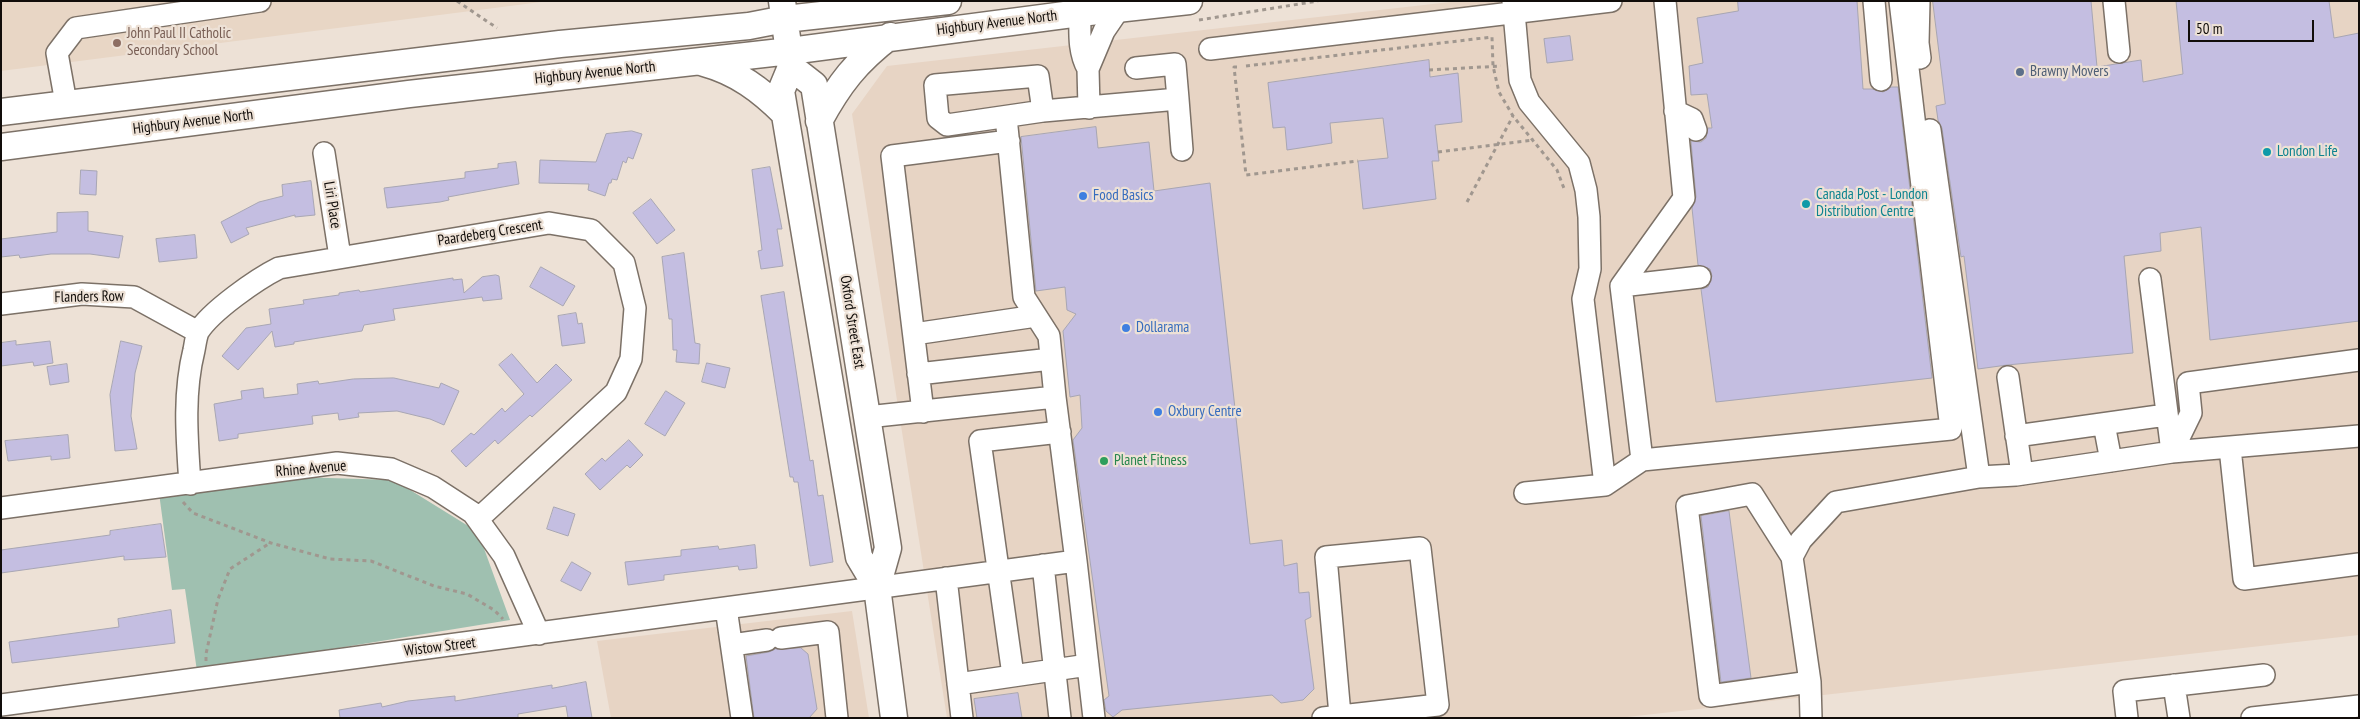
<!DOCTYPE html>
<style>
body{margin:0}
#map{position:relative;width:2360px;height:719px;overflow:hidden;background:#ede1d6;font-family:"PT Sans Narrow",sans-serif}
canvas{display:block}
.frame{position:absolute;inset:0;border:2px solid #110d0a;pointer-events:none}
.scale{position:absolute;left:2188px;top:20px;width:126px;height:22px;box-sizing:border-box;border:2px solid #110d0a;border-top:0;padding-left:6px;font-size:15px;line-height:18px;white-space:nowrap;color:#110d0a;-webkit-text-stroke:4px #ede1d6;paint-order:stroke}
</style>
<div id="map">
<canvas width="2360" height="719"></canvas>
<div class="frame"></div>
<div class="scale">50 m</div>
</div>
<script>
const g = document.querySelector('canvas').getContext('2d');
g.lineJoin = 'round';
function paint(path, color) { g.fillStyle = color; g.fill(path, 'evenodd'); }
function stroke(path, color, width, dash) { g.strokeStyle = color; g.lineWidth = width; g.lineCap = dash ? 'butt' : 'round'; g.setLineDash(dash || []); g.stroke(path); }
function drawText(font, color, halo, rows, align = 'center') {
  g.font = font + ' "PT Sans Narrow",sans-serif'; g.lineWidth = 4.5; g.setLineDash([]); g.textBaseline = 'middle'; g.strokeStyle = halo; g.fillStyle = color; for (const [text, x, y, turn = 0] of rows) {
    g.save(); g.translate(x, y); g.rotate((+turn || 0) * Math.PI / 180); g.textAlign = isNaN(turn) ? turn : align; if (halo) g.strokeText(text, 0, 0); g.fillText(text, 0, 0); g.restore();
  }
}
paint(new Path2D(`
 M 1459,1 L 2359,1 L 2359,635 L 1618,718 L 947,718 L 852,114 L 887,66 Z
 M 852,611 L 869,718 L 611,718 L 597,641 Z`), '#e7d4c4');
paint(new Path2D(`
 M 1,1 L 549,1 L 1,71 Z`), '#e8d6c5');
paint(new Path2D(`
 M 296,477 L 394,480 L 478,532 L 510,620 L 197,671 L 185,589 L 172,590 L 159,493 Z`), '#9fc0b0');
const building = new Path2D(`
 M 1738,1 L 1857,1 L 1863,89 L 1872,89 L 1883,92 L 1891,87 L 1898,87 L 1932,378 L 1716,402 L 1701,289 L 1708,287 L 1712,276 L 1710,269 L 1698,265 L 1692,208 L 1696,197 L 1691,141 L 1701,142 L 1706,138 L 1708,128 L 1712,128 L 1707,94 L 1691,95 L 1689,66 L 1703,63 L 1697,18 L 1738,11 Z
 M 1933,1 L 2091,1 L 2097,67 L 2141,60 L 2143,82 L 2183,74 L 2176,1 L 2329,1 L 2334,38 L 2359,33 L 2359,321 L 2210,340 L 2201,227 L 2160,233 L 2161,251 L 2124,256 L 2133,353 L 2007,365 L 1978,369 L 1964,256 L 1961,257 L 1942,128 L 1938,120 L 1936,106 L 1945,104 Z
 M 1570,36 L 1573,60 L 1547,63 L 1544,39 Z
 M 1429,60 L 1430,77 L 1458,73 L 1462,122 L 1435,125 L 1439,161 L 1432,161 L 1436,199 L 1363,209 L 1358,161 L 1388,158 L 1383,118 L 1330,123 L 1332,143 L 1287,150 L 1285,127 L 1273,128 L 1268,83 Z
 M 1096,127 L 1098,148 L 1149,142 L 1154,191 L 1210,183 L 1250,544 L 1282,540 L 1284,566 L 1297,563 L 1299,593 L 1309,592 L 1311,617 L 1305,620 L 1314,689 L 1303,700 L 1281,703 L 1272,695 L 1122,710 L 1113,717 L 1106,711 L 1104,700 L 1109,696 L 1073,440 L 1082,428 L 1080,395 L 1070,397 L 1063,331 L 1076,314 L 1067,310 L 1065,287 L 1036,291 L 1021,137 Z
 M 632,131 L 642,134 L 633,159 L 628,157 L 626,163 L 623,161 L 617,180 L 612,179 L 611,183 L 609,183 L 605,196 L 588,190 L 589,184 L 539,183 L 540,160 L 596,162 L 606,134 Z
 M 516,162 L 519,184 L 448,197 L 449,200 L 440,202 L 387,208 L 384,188 L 465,178 L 465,172 L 498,168 L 498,164 Z
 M 770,167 L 782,229 L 777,229 L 783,266 L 761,269 L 758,251 L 762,250 L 752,170 Z
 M 81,170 L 97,171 L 96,195 L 80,194 Z
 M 311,181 L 315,215 L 295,217 L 295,215 L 246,228 L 249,234 L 231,243 L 221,222 L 259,202 L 283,196 L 282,185 Z
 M 651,199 L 675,230 L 657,244 L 633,213 Z
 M 88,212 L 88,231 L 123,236 L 119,258 L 90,254 L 51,254 L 20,258 L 19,255 L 1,257 L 1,239 L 57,232 L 57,213 Z
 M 195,235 L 197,258 L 159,262 L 156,239 Z
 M 684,253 L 695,343 L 700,344 L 699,364 L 676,362 L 677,350 L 673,350 L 672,319 L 669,319 L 662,257 Z
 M 541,267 L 575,286 L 563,306 L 530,287 Z
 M 496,275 L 499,276 L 502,299 L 483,301 L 482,297 L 393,309 L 395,320 L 364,325 L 362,331 L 294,342 L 294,344 L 275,347 L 272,331 L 238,370 L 222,356 L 246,328 L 271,324 L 269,309 L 304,304 L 303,300 L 339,295 L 339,293 L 359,290 L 360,292 L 453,278 L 453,280 L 462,279 L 464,293 L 482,277 Z
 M 784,292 L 810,461 L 813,460 L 818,496 L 823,495 L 833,562 L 810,566 L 798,482 L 794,482 L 793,477 L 790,477 L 761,296 Z
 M 576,313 L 578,324 L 582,323 L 585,343 L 562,346 L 558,316 Z
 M 16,341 L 16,345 L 50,341 L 53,363 L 34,366 L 33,362 L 1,366 L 1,343 Z
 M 121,341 L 142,346 L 135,373 L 131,416 L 137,449 L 115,451 L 110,395 Z
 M 512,354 L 537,383 L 556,364 L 572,380 L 532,417 L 530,415 L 498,444 L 495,440 L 466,467 L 451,451 L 471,433 L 474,435 L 502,408 L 505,412 L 524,394 L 499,365 Z
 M 707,363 L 730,368 L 725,388 L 702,382 Z
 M 67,364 L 69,382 L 50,385 L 47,367 Z
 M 394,378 L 439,388 L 441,383 L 459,391 L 444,425 L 430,419 L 397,411 L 358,413 L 359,417 L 339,420 L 338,413 L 312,416 L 313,424 L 238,434 L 238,438 L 219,441 L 214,404 L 242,399 L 241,391 L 263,388 L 264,398 L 298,394 L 297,384 L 318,381 L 319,384 L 353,379 Z
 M 666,391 L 685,403 L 665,436 L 645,424 Z
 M 68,435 L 70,458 L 51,460 L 51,456 L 8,461 L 5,441 Z
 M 629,440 L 643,455 L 630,468 L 627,465 L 600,490 L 585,474 L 602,458 L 605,461 Z
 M 554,507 L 575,514 L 568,536 L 547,529 Z
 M 1729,511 L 1751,678 L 1721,682 L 1701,516 Z
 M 161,524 L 166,557 L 124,560 L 124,556 L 1,573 L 1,550 L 110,535 L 110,531 Z
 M 755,545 L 757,568 L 739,570 L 738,566 L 664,575 L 664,580 L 628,585 L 625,562 L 681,556 L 681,550 L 718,546 L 719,549 Z
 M 572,562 L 591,573 L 581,591 L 561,581 Z
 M 171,610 L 175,643 L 12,663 L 9,642 L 119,627 L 118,619 Z
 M 801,648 L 808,654 L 817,709 L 809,718 L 754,718 L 746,656 L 769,652 L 775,649 Z
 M 586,682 L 592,718 L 568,718 L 566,706 L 518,714 L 518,718 L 340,718 L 339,710 L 381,703 L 382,707 L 408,701 L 455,696 L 455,701 L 552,685 L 552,688 Z
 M 1018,693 L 1022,718 L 977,718 L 974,699 Z`);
paint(building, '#c4bee1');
stroke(building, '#a8a6b3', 1);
const minor = new Path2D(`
 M 1513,1 L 1520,80 L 1529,102 L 1579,163 L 1586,190 L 1589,217 L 1590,269 L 1583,299 L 1605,485
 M 1665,1 L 1684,198 L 1621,286 L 1642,460 L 1951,429 L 1900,1
 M 1874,1 L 1881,80
 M 1919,1 L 1918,43 L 1920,58
 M 2114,1 L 2119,52
 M 1080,13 C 1080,32 1078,51 1088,69
 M 1210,49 L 1611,1
 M 1136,68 L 1175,64 L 1178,99
 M 66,103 L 57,53 L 76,28 L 260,1
 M 1089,108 L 1088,69 L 1104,31 L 1119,9
 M 1043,111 L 1038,76 L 935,85 L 938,118 L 947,125 L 1043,111 L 1178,99 L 1182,150
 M 1675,111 L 1692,119 L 1696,130
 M 1930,130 L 1979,477
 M 324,153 L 340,257
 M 2150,279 L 2172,452
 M 1621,286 L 1700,277
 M 1,304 L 82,294 L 134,297 L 198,332
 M 914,334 L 1036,316
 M 918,374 L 1051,359
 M 2008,377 L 2022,474
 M 1055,397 L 1076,561
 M 923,412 L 892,156 L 1009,141
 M 867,417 L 1055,397 L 1049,336 L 1024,297 L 1006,117
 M 2104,424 L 2111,461
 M 2016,436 L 2166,415
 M 2230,448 L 2244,579 L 2359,564
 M 2172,452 L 2191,413 L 2188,383 L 2359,360
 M 190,484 C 187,439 183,394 194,350 C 195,345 196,337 198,332 C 211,311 257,279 279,268 L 549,223 L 591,230 L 624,263 L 635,308 L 631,359 L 616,392 L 478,519
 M 1525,493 L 1605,485 L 1642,460
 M 1,508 L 337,463 L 391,469 L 433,487 L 473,513 L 504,556 L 539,634
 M 1792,557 L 1801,540 L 1836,502 L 1979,477 L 2016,475 L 2172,452 L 2359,436
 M 1043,565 L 1060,718
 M 946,578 L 962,718
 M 726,608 L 742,718
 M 781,638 L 828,632 L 837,718
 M 732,645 L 767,640
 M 1013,675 L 980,441 L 1060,432
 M 1810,682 L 1710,696 L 1687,506 L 1752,494 L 1792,557 L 1810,682 L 1811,718
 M 958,684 L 1088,665
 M 2174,685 L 2179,718
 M 1,705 L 1076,561 L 1094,718
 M 1323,718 L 1438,705 L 1420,548 L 1326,557 L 1340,715
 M 2127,718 L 2124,691 L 2264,675
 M 2252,718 L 2359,706`);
const major = new Path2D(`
 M 782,1 L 791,67 L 781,91 L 859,557 L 877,587
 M 704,63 C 737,72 761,90 785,114
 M 791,67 L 814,85 L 888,548 L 877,587 L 894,718
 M 1,112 L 560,44 L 749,26 L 785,19 L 948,1
 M 819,121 C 839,84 856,62 890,36
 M 1,147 L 409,94 L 790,51 L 1080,13 L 1189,1`);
stroke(minor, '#7c7167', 24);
stroke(major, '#7c7167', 29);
stroke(new Path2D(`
 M 457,1 L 497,28
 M 1199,20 L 1318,1
 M 1246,66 L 1492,37 L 1493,66 L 1499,92 L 1513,116 L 1557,170 L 1565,191
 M 1237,67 L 1234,67 L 1246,175 L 1358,161
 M 1429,70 L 1501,66
 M 1438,152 L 1534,140
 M 1467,202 L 1513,116
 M 183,502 L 193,513 L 271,543 L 330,559 L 371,561 L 434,586 L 467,594 L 494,610 L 503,619
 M 206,661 L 206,654 L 218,599 L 230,569 L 270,543`), '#a0978f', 3, [4, 4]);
stroke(minor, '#fff', 21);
stroke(major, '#fff', 26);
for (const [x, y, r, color] of [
 [117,43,5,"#8d6e63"],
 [2020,72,5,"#5c6f8a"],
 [2267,152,5,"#0f9aa8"],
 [1083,196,5,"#3f7fe0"],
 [1806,204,5,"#0f9aa8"],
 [1126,328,5,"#3f7fe0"],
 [1158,412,5,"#3f7fe0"],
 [1104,461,5,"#2e9e5b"]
]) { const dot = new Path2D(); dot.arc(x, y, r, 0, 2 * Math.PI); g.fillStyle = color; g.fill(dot); stroke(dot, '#ede1d6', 2); }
drawText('15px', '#110d0a', '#ede1d6', [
 ["Highbury Avenue North",997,23,-7],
 ["Highbury Avenue North",595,73,-6],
 ["Highbury Avenue North",193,122,-7],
 ["Liri Place",332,205,81],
 ["Paardeberg Crescent",490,233,-9],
 ["Flanders Row",89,297,-1],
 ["Oxford Street East",852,322,81],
 ["Rhine Avenue",311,469,-5],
 ["Wistow Street",440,647,-7]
]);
drawText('15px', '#785e54', '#ede1d6', [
 ["John Paul II Catholic",127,34],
 ["Secondary School",127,51]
], 'left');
drawText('15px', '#4e5e75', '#ede1d6', [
 ["Brawny Movers",2030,72]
], 'left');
drawText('15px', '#0d838f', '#ede1d6', [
 ["London Life",2277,152],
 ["Canada Post - London",1816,195],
 ["Distribution Centre",1816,212]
], 'left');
drawText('15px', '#366cbe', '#ede1d6', [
 ["Food Basics",1093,196],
 ["Dollarama",1136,328],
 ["Oxbury Centre",1168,412]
], 'left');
drawText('15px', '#27864d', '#ede1d6', [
 ["Planet Fitness",1114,461]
], 'left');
</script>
